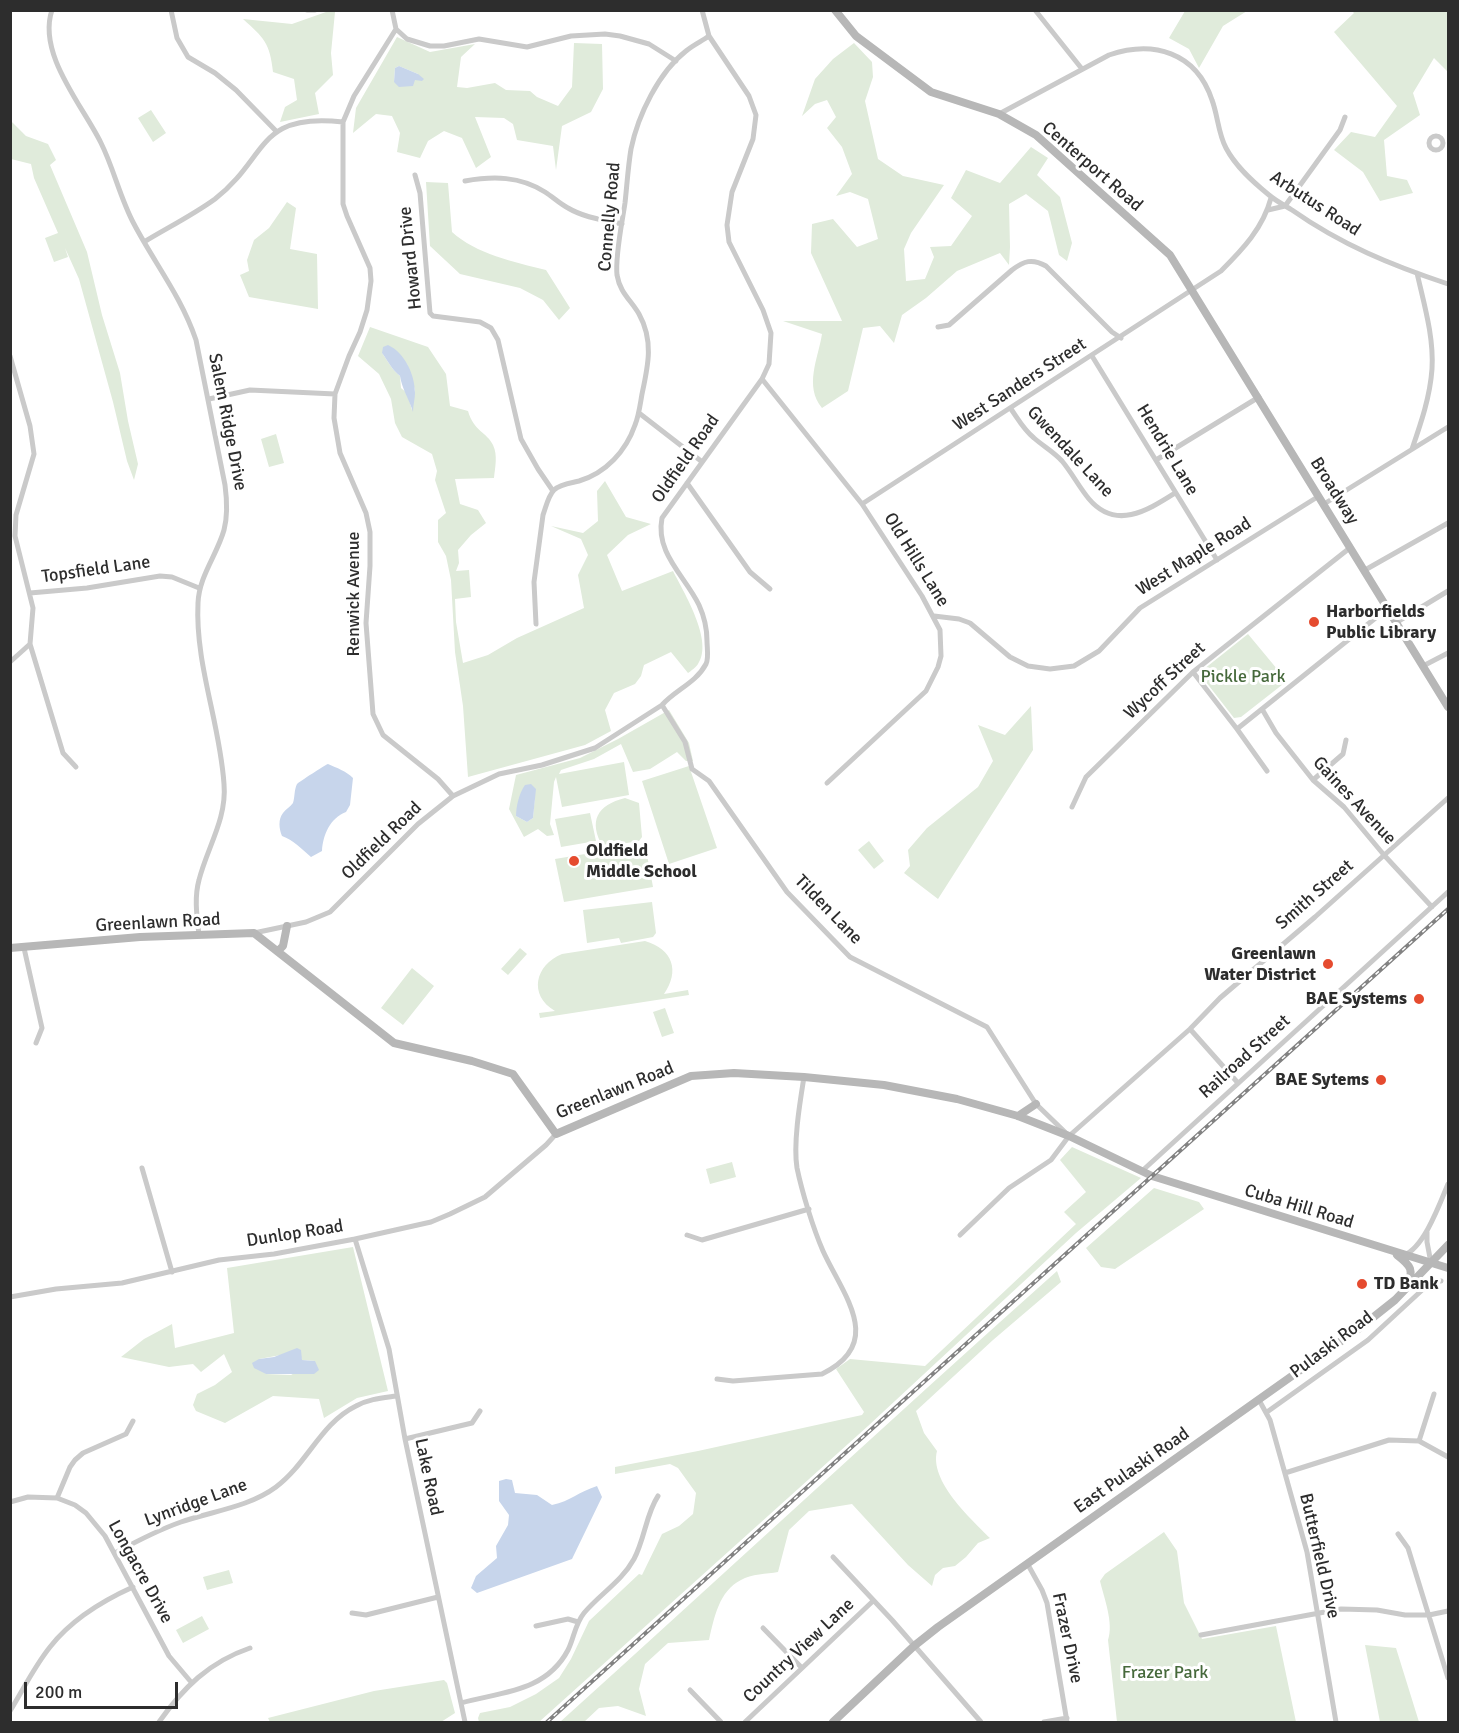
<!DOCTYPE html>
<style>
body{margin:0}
#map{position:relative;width:1459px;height:1733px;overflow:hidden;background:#fff;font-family:Signika,sans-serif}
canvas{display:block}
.frame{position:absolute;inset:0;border:12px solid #2d2d2d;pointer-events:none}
.scale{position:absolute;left:24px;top:1682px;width:154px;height:27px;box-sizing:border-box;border:3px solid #2d2d2d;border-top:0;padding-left:8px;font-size:18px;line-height:21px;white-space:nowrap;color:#2d2d2d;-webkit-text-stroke:4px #fff;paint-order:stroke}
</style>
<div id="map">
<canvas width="1459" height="1733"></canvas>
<div class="frame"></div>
<div class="scale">200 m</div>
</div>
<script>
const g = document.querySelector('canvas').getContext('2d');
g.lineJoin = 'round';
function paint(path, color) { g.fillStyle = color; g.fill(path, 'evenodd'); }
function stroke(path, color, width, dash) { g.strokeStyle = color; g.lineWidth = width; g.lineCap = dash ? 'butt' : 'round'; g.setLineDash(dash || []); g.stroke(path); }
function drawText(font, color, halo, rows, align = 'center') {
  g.font = font + ' Signika,sans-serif'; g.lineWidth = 6; g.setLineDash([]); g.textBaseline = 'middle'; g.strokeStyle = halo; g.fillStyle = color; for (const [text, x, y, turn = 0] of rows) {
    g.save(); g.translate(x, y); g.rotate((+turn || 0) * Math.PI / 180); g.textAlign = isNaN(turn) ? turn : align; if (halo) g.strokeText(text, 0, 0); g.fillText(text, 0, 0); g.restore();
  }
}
paint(new Path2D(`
 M 1185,11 L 1185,10 L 1247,11 L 1223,26 L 1199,68 L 1189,49 L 1169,38 Z
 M 1352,11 L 1448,11 L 1448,72 L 1434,58 L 1413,93 L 1420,115 L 1384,140 L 1387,176 L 1407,180 L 1413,193 L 1380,201 L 1363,172 L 1334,150 L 1351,132 L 1375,137 L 1397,106 L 1334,32 L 1354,13 Z
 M 326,12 L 335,12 L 331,53 L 333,75 L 315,93 L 319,114 L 280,122 L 285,107 L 297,100 L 294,79 L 273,72 C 270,43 264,38 243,19 L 292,24 Z
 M 397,37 L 430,52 L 475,44 L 461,57 L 457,87 L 467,88 L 495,83 L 506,90 L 530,91 L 537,97 L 558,106 L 572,87 L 574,43 L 602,44 L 603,89 L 591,112 L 562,126 L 556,170 L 553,146 L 517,140 L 513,124 L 504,118 L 475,117 L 491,157 L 476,168 L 462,138 L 444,131 L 428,141 L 420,158 L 397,152 L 400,133 L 392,116 L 376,114 L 353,133 L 356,108 ZM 399,66 L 418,74 L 415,80 L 394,82 L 395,68 Z
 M 854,43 L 872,62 L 873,77 L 865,101 L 878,159 L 903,176 L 944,185 L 911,233 L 904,249 L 906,281 L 925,279 L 934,257 L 930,247 L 951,246 L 972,216 L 951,198 L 966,170 L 1000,183 L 1031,147 L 1048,158 L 1037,175 L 1060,197 L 1072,243 L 1067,261 L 1059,255 L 1048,211 L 1026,194 L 1009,204 L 1010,247 L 1009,265 L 1000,253 L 957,271 L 926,298 L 902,315 L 894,343 L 880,326 L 863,328 L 848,391 L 822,408 C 804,386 818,359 822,334 L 783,321 L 842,321 L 811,253 L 812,224 L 833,219 L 857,247 L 878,239 L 868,199 L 850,192 L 836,196 L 852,174 L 842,147 L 827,128 L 836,117 L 827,100 L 815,104 L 802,116 L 815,79 L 833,59 Z
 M 151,110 L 166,133 L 153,142 L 138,118 Z
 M 11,121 L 26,136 L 48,144 L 56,160 L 50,165 L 87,252 L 102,315 L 120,373 L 128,421 L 138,464 L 134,480 L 127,461 L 113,402 L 79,279 L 65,248 L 68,257 L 54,262 L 45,238 L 58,233 L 34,178 L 31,164 L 11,159 Z
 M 426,182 L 448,183 L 452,232 C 476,254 514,262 546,270 L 570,308 L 559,320 L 543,300 L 520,288 L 460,274 L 430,246 Z
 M 287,202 L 296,208 L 290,249 L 317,254 L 318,309 L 249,297 L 240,275 L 249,271 L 247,260 L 254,240 L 269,228 Z
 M 370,327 L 428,347 L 446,374 L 450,406 L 468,411 C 474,432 487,432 493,445 C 498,455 495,468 494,478 L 455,479 L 460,504 L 478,510 L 486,523 L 471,535 L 458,550 L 459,563 L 456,571 L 469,570 L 471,597 L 455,599 L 456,622 L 463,663 L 488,655 L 517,638 L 584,608 L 578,575 L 588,555 L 581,539 L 551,526 L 583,533 L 598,521 L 597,491 L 605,481 L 626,517 L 651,524 L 628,535 L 607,555 L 622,591 L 673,571 C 684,593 714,641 698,664 C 696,667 691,671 688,673 L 671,652 L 644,665 L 641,676 L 635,684 L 614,693 L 605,710 L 611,731 L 585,745 L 468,777 L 463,706 L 455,652 L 451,580 L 446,556 L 438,542 L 438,520 L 446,513 L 435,480 L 437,471 L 432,454 L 402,437 L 395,423 L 391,399 L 379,374 L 358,356 ZM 382,353 L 407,364 L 415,390 L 412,410 L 407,393 L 401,388 L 400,376 C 392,370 388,361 382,353 Z
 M 276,434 L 284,463 L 269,467 L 261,439 Z
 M 1248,634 L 1287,681 L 1241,717 L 1234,718 L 1199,673 Z
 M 1031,706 L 1033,750 L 938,899 L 904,873 L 910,866 L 908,850 L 927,828 L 978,787 L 993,761 L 978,725 L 1005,735 Z
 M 669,710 L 689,743 L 693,761 L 686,761 L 677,752 L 650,769 L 633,772 L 621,744 L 594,759 L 561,770 L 559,774 L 624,762 L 629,795 L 562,807 L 556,777 L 554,782 L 550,824 L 554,835 L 547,836 L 538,829 L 524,837 L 509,809 L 516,775 L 580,758 L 618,739 ZM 535,796 L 533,818 L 527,822 L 516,816 L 519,804 Z
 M 689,766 L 717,848 L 669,864 L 642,781 Z
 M 625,798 L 639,803 L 642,837 L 639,841 L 603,847 C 588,821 597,805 625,798 Z
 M 590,813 L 596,841 L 561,847 L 555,819 Z
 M 869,841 L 884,861 L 874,869 L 858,850 Z
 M 645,844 L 653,887 L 564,902 L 555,859 Z
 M 652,902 L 656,933 L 653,937 L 621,943 L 619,938 L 587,943 L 583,910 Z
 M 645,941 C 673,949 680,971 664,994 L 688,990 L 689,995 L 540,1018 L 539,1013 L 555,1011 C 528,995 535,965 562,954 Z
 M 520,948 L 527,954 L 508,975 L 501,969 Z
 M 412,968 L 434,986 L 403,1025 L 381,1008 Z
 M 665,1008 L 674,1033 L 662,1037 L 653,1012 Z
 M 1072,1147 L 1141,1178 L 1076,1233 L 868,1426 L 539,1722 L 479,1722 L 478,1718 L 480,1713 L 510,1707 L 536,1694 L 559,1678 L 571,1659 L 589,1621 L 639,1574 L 642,1575 L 662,1534 L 679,1526 L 693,1514 L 696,1493 L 678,1468 L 670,1464 L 615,1474 L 615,1467 L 698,1451 L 862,1415 L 864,1412 L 836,1369 L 850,1359 L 925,1366 L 1076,1224 L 1064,1212 L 1086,1192 L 1060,1160 Z
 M 732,1162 L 736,1177 L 710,1184 L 706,1169 Z
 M 1154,1188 L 1199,1202 L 1204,1209 L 1115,1269 L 1101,1267 L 1086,1248 Z
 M 353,1247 L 388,1391 L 357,1398 L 324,1418 L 319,1399 L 273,1396 L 225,1423 L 196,1411 L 193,1405 L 197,1394 L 215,1385 L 232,1372 L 224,1354 L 201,1372 L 193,1364 L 169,1367 L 121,1357 L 144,1339 L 172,1324 L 175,1348 L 234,1333 L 227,1268 ZM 281,1355 L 301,1357 L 302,1360 L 315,1361 L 291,1375 L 266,1374 L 259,1359 Z
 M 1057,1271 L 1061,1282 L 993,1340 L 916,1411 L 924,1433 L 937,1451 C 929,1481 971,1519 990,1538 L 978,1543 L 966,1557 L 955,1566 L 943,1568 L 935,1575 L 932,1586 L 908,1565 L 852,1504 L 809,1511 L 789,1530 L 778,1572 C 767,1574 751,1574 741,1580 C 719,1591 714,1618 709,1640 L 668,1643 L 645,1664 L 639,1689 L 646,1716 L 618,1706 L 599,1708 L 584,1722 L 560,1722 C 726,1572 890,1420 1057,1271 Z
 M 1164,1532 L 1177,1551 L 1184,1603 L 1202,1639 L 1276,1626 L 1296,1722 L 1117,1722 L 1108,1640 C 1114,1623 1104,1598 1100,1581 L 1105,1574 Z
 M 229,1570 L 233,1583 L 207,1590 L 203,1577 Z
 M 202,1616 L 209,1629 L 183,1643 L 176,1630 Z
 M 1365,1645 L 1396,1648 L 1419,1722 L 1380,1722 Z
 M 444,1680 L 447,1683 L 455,1713 L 441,1722 L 270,1722 L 268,1718 L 374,1691 Z`), '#e0ebdb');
paint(new Path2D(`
 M 399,66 L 418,74 L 424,79 L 422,81 L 415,80 L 413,86 L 399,87 L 394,82 L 395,68 Z
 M 388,345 C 405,353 415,375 415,393 C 415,399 413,405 413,412 C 409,399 402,389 400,376 C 392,370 388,361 382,353 L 383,347 Z
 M 328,764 C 337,768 346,771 353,778 L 350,805 L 346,812 C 330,818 323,835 322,851 L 311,857 C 302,849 293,840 282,836 C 279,829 278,819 283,813 C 286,809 290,807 293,803 C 295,797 294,790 297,784 C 299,782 325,765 328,764 Z
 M 531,784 L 536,789 L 533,818 L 527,822 L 516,816 C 516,807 519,793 525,785 Z
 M 297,1348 L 301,1350 L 302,1360 L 315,1361 L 319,1370 L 314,1374 L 266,1374 L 254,1368 L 252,1363 L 259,1359 L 274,1357 Z
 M 506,1479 L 512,1480 L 515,1493 L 537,1495 L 552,1505 C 571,1501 578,1492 597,1486 L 602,1497 L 572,1559 L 477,1593 L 471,1588 L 476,1576 L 497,1558 L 496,1546 L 508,1525 L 509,1515 L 499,1501 L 499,1481 Z`), '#c7d5eb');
stroke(new Path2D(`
 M 52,10 C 37,54 83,106 101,143 C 114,169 120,198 134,224 C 155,264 181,296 196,340 L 225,485 C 227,500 228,515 224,530 C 217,555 199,576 198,603 C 195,664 220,723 224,784 C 227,819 207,848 199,880 C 194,898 197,917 199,935
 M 171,10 L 177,38 L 188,57 L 215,73 L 236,90 L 276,131
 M 307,10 L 315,10
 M 392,10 L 396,29 L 407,39 L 430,46 L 444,46 L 479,39 L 527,47 L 571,36 L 605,34 L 620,36 L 649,44 L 676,61
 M 1035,10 L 1082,69
 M 396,29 L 354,96 L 343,122 L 343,204 L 347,216 L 370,268 L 371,281 L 367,310 L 360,332 L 349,356 L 335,394 L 334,418 L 340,453 L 366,513 L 370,532 L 370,566 L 366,623 L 373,714 L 383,735 L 438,779 L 453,796
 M 999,114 L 1109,55 C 1153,40 1196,52 1212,100 C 1218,116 1218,133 1226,148 C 1236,167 1253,182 1269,195 C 1276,201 1284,205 1292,210 C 1342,245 1391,265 1448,284
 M1429 143a7 7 0 1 1 14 0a7 7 0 1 1-14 0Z
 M 415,175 L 420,193 L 430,313 L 433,316 L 480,322 L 491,328 L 498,340 L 521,439 L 538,469 L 553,491
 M 465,181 C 493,176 520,176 545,192 C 553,197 560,204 568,208 C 585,218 604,220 622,224
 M 1268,210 L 1285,206 L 1340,130 L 1345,117
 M 144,242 C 167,228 193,215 215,199 C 268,158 256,112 343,122
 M 938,327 L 949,325 L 1012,270 C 1024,261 1032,258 1046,266 L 1112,332 L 1121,338
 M 10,356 L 30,426 L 34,454 L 16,515 L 15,536 L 33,608 L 30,644 L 63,753 L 76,767
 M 1092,356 L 1217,560
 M 762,379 L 862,504 L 922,596 L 940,630 L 941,656 L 938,667 L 926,691 L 827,783
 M 209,399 L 250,390 L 335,394
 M 1011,409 C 1018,419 1024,430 1034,438 C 1043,446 1054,452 1062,461 C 1072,473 1079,487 1089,499 C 1116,531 1148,510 1175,493
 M 639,413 L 701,461
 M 1412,449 C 1421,423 1430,397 1432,369 C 1434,337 1424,304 1417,273
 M 1156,460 L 1259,397
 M 687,483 L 750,572 L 770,589
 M 862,504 L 1221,271 C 1243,249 1263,228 1271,198
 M 1324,504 L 1448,427
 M 1365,570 L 1448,523
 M 30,593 L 87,588 L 160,576 L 172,577 L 199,588
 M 934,616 L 959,619 L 970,623 L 1010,657 L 1028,666 L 1050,669 L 1074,666 L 1099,651 L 1140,608 L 1319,496
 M 1397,622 L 1448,591
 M 536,624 L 534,582 L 543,515 C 546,507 548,496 554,490 C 560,484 571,483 579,481 C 606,473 626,451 635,425 C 639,415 640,405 642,394 C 648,366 654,341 639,314 C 631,300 620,293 617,275 C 615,256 622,223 625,203 C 627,185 628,167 631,149 C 638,115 659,72 686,51 C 693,45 702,41 709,36
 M 10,662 L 30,644
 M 1423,666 L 1448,653
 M 1193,672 L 1237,729 L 1388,608
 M 662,705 L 685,742 L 692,769 L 709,781 L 787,892 L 850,957 L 987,1027 L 1036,1104 L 1068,1135
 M 1262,709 L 1276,733 L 1313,780 L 1344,807 L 1384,855 L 1432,907
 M 1237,729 L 1267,771
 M 1313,780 L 1343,754 L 1346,740
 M 1072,807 L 1086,777 L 1193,672 L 1351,547
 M 254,933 L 306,922 L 330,912 L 418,824 L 453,796 L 499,774 L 542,765 L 595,748 L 662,705 C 675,690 696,683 706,664 C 709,658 707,648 707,641 C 707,629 704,616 699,605 C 685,576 655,553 662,518 L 762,379 L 769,364 L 771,333 L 763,310 L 729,242 L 727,225 L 732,192 L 753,139 L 756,115 L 749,96 L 709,36 L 702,10
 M 24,948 L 42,1028 L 36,1043
 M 1190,1029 L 1238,1083
 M 142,1168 L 172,1272
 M 1142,1171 L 1448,892
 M 1427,1232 L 1427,1242 L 1431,1263
 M 687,1235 L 702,1240 L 809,1209
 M 960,1235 L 1009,1188 L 1051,1160 L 1069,1136 L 1190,1029 L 1220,998 L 1315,917 L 1448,798
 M 355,1239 L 389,1349 L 405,1439 L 465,1722
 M 1404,1255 C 1424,1248 1440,1203 1448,1184
 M 10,1297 L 56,1289 L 122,1283 L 219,1260 L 274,1254 L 355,1239 L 431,1222 L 450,1214 L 485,1197 L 546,1145 L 556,1134
 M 717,1379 L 733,1381 L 822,1374 C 886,1343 843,1295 823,1251 C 813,1228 802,1192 797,1168 C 793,1143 800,1102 804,1077
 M 1259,1400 L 1270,1420 L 1307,1552 L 1336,1722
 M 1267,1412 L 1368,1340 L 1433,1280 L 1441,1281
 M 405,1439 L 472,1423 L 480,1411
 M 1419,1441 L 1434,1394
 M 1285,1473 L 1389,1440 L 1419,1441 L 1448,1457
 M 57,1498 L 70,1467 L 75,1460 L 83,1453 L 126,1434 L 133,1421
 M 10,1502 L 28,1497 L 57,1498 L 75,1505 L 86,1513 L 105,1536 L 169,1656 L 191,1682
 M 1398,1534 L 1408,1548 L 1448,1678
 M 115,1553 C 137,1541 158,1530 181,1522 C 213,1511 249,1507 276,1487 C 307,1464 321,1423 356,1406 C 369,1399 382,1398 396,1396
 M 833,1557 L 892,1620 L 981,1722
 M 1027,1563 L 1042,1590 L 1047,1603 L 1067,1722
 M 352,1613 L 366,1615 L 438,1597
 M 536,1626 L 568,1619 L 578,1622
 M 763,1628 L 802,1668
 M 1201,1635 L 1341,1609 L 1377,1610 L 1405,1615 L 1429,1615 L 1448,1611
 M 690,1690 L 721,1722
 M 461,1703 C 501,1692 546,1692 568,1650 C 574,1638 575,1624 584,1613 C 600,1594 622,1581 634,1559 C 645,1538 646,1514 658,1496
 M 10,1711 C 23,1690 34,1667 50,1647 C 71,1620 102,1601 133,1587
 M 159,1722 C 183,1688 209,1662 250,1648
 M 745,1722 L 873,1601
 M 1044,1722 L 1067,1718`), '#cacaca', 5);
stroke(new Path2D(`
 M 835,10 L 856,36 L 931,92 L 999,114 L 1036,135 L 1170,255 L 1448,707
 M 10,948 L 140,937 L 254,933 L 394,1043 L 472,1061 L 513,1074 L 556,1134 L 691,1076 L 734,1073 L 804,1077 L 884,1085 L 957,1099 L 1018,1116 L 1069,1136 L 1152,1176 L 1448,1268
 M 278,951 L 283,946 L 287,926
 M 1018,1116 L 1036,1104
 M 1397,1255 C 1410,1265 1416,1271 1405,1286
 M 833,1722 L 914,1646 L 938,1627 L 1361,1327 L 1395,1300 L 1448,1245`), '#b7b7b7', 8);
const rail = new Path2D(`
 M 547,1722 L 1448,909`);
stroke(rail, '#828282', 4);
stroke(rail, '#fff', 1.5, [4.5]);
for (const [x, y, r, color] of [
 [1314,622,6,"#e54b2f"],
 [574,861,6,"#e54b2f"],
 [1328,964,6,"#e54b2f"],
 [1419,999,6,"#e54b2f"],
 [1381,1080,6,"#e54b2f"],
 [1362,1284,6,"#e54b2f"]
]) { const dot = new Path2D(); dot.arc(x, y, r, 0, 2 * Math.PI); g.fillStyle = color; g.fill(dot); stroke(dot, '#fff', 2); }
drawText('18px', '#2d2d2d', '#fff', [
 ["Centerport Road",1092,167,41],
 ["Arbutus Road",1315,204,33],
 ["Connelly Road",610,217,-85],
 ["Howard Drive",411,258,-96],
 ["West Sanders Street",1020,385,-33],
 ["Salem Ridge Drive",227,422,79],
 ["Hendrie Lane",1167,450,59],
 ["Gwendale Lane",1070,452,47],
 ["Oldfield Road",686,459,-55],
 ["Broadway",1334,491,58],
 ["West Maple Road",1194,557,-32],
 ["Old Hills Lane",916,560,58],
 ["Topsfield Lane",96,570,-8],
 ["Renwick Avenue",354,594,-90],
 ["Wycoff Street",1165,681,-43],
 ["Gaines Avenue",1354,801,47],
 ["Oldfield Road",382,841,-44],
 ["Smith Street",1315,895,-41],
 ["Tilden Lane",828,910,46],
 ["Greenlawn Road",158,923,-3],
 ["Railroad Street",1245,1057,-42],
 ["Greenlawn Road",615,1091,-22],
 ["Cuba Hill Road",1299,1207,17],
 ["Dunlop Road",295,1234,-9],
 ["Pulaski Road",1332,1345,-37],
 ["East Pulaski Road",1132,1471,-35],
 ["Lake Road",428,1477,78],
 ["Lynridge Lane",196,1503,-20],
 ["Butterfield Drive",1319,1556,77],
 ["Longacre Drive",140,1572,61],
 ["Frazer Drive",1067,1638,78],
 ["Country View Lane",799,1651,-43]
]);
drawText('bold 18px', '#2d2d2d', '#fff', [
 ["Harborfields",1326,612],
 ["Public Library",1326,633],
 ["Oldfield",586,851],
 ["Middle School",586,872],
 ["Greenlawn",1316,954,"right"],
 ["Water District",1316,975,"right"],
 ["BAE Systems",1407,999,"right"],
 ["BAE Sytems",1369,1080,"right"],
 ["TD Bank",1374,1284]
], 'left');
drawText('18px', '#46693b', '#fff', [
 ["Pickle Park",1243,677],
 ["Frazer Park",1165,1673]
]);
</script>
